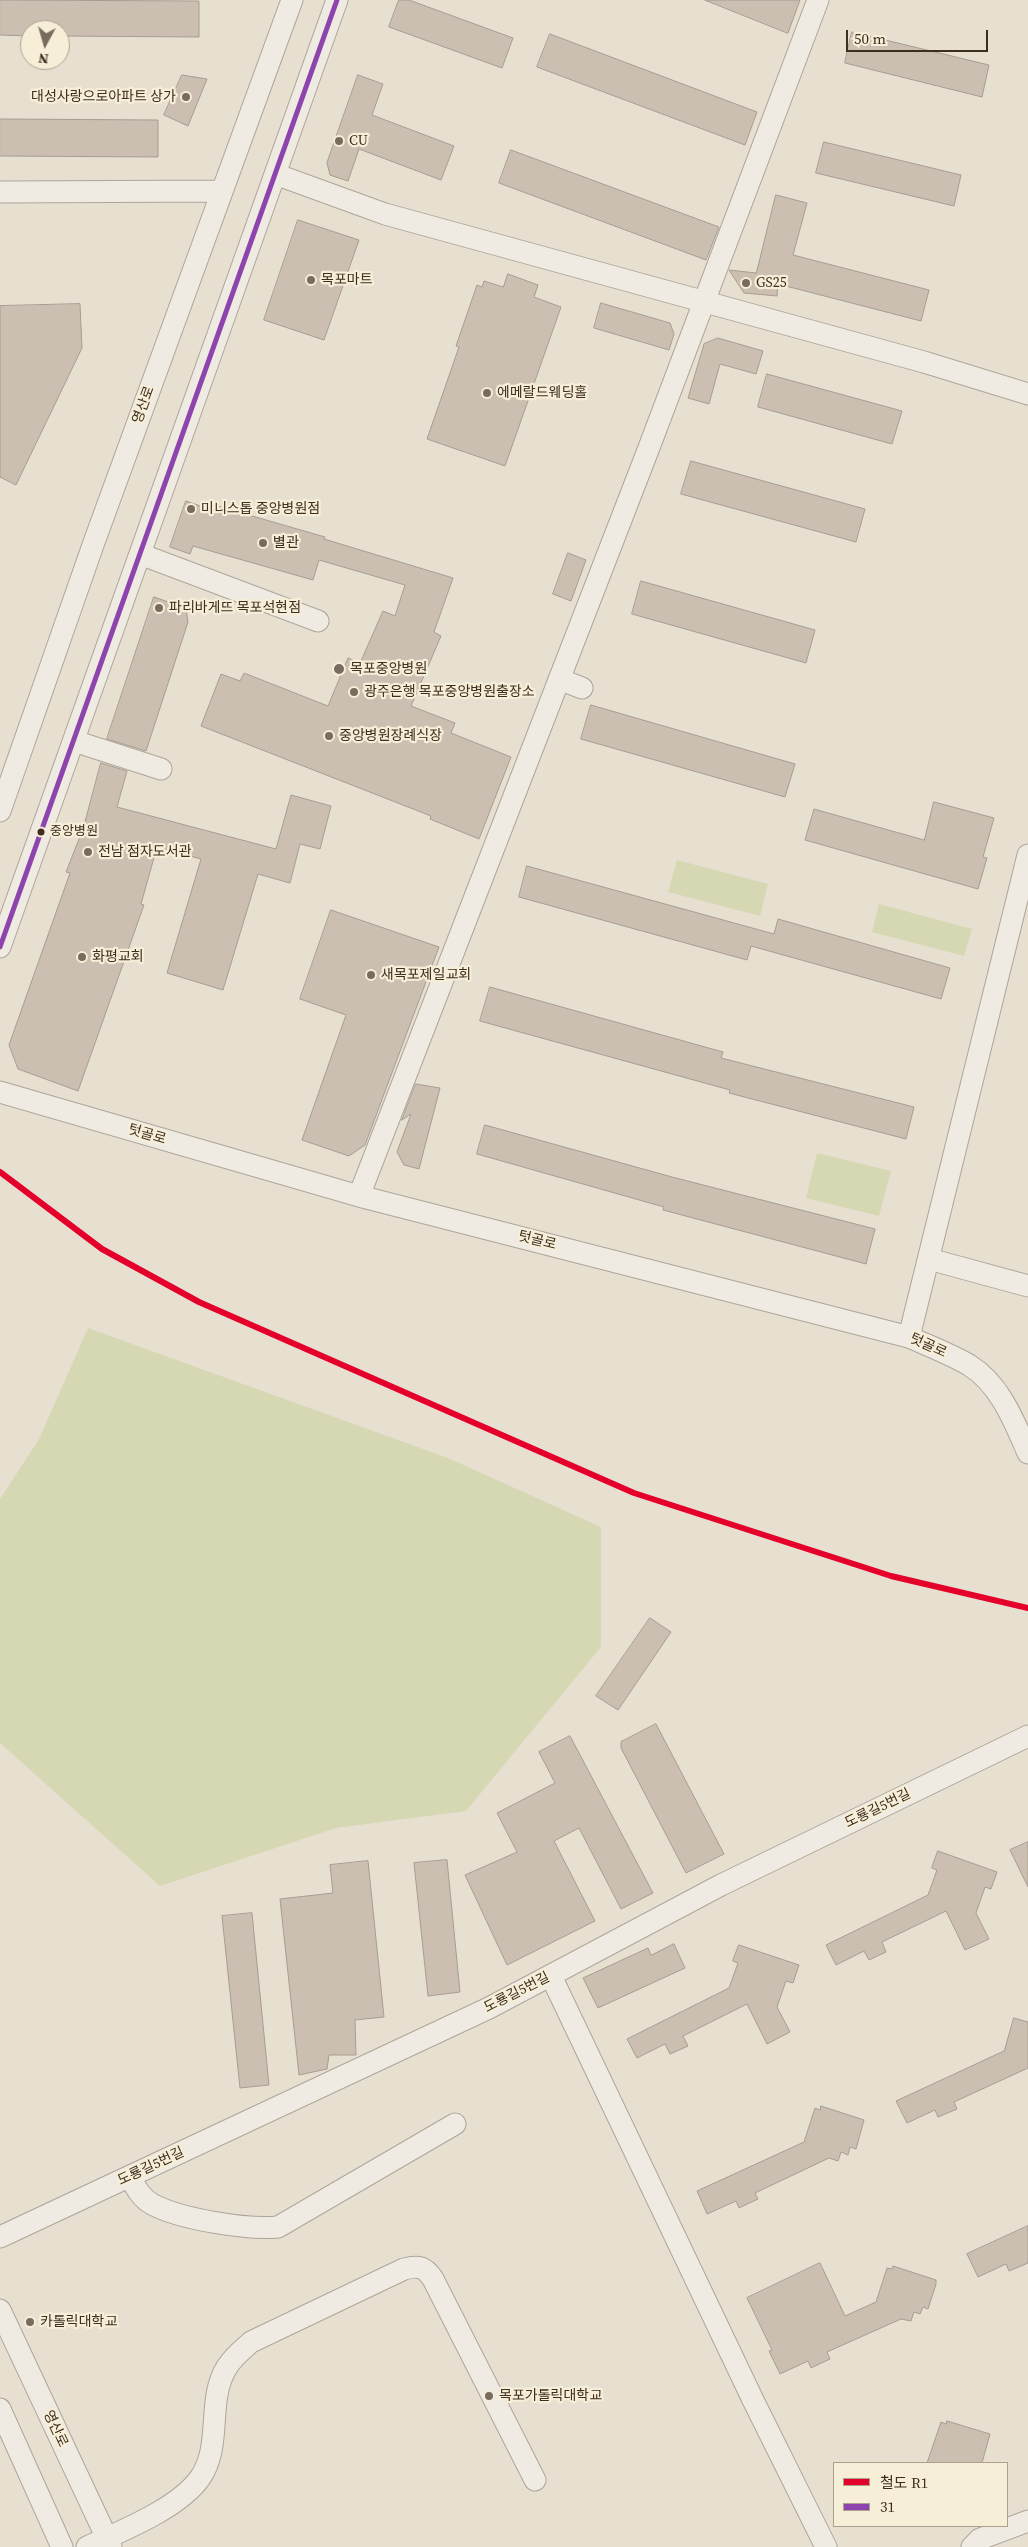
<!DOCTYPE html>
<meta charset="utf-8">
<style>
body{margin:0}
#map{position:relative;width:1028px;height:2547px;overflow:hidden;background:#e7e0d1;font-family:"Source Serif 4","Noto Sans KR",serif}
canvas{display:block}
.legend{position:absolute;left:833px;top:2462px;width:175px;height:65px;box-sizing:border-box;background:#f7eed8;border:1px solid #ada18e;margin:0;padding:6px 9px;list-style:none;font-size:15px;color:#3d2e20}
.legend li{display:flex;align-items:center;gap:10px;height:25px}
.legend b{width:25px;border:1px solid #ada18e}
.north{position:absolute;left:20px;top:20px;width:50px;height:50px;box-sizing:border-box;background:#f7eed8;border:1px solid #ada18e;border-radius:50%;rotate:186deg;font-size:14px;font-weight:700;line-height:20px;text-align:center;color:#3d2e20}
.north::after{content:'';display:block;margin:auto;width:18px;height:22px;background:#786c5e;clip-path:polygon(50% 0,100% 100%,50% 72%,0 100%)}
.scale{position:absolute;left:846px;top:30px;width:142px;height:22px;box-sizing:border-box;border:2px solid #3d2e20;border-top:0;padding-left:6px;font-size:15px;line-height:18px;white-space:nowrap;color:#3d2e20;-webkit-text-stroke:4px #f7eed8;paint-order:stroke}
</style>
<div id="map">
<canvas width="1028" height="2547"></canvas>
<ul class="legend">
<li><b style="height:6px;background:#e4002b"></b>철도 R1</li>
<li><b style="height:6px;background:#8e44ad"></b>31</li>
</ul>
<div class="north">N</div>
<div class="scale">50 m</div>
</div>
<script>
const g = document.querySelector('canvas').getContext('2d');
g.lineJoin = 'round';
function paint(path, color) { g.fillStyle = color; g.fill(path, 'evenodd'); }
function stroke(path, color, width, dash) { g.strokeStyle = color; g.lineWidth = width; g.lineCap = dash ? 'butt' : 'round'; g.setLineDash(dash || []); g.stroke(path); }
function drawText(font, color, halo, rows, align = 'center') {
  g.font = font + ' "Source Serif 4","Noto Sans KR",serif'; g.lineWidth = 4.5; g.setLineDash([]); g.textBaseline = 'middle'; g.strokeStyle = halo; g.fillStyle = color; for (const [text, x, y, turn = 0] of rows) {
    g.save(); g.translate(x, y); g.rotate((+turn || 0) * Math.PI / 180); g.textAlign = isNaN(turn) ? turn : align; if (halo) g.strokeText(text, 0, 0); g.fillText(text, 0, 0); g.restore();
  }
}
paint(new Path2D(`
 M 677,860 L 768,884 L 760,916 L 668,892 Z
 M 879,904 L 972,929 L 964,956 L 872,932 Z
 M 817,1153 L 891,1171 L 879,1216 L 806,1198 Z
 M 88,1328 L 448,1458 L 601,1527 L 601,1647 L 466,1811 L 336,1828 L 160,1886 L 0,1743 L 0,1499 L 39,1439 Z`), '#d6d7b3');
const building = new Path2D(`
 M 0,0 L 199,1 L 199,37 L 60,36 L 60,30 L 30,30 L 30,36 L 0,35 Z
 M 399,0 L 409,0 L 513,38 L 502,68 L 389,27 Z
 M 705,0 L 800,0 L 788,33 Z
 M 852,32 L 989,65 L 982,97 L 845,63 Z
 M 550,34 L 757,112 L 745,145 L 537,67 Z
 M 182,75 L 207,79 L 188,126 L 164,115 Z
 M 358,75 L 383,84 L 372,115 L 454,146 L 441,180 L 359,149 L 348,181 L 330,175 L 327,163 Z
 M 0,119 L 158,120 L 158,157 L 0,156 Z
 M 824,142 L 961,175 L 954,206 L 816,173 Z
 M 511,150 L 719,227 L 706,260 L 499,183 Z
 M 776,195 L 807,203 L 793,255 L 929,290 L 921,321 L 778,284 L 777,296 L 744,293 L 729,270 L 756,273 Z
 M 298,220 L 359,240 L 324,340 L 264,320 Z
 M 508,274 L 538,285 L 534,297 L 561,307 L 505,466 L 427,439 L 459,347 L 456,346 L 477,285 L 482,287 L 484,281 L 503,287 Z
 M 601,303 L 670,323 L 674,334 L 669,350 L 594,328 Z
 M 80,304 L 82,348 L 16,485 L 0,477 L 0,306 Z
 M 718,338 L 763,351 L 756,374 L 720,364 L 709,404 L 688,398 L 704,344 Z
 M 767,374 L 902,411 L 892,444 L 758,407 Z
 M 691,461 L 865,509 L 856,542 L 681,494 Z
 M 186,501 L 212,510 L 214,505 L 325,537 L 324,539 L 453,578 L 434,632 L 441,636 L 411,706 L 455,723 L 451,733 L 511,757 L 479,839 L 430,819 L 431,816 L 201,726 L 221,674 L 240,681 L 244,673 L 328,706 L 348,658 L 360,663 L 383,611 L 395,616 L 405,585 L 319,560 L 313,580 L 193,546 L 190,554 L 170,547 Z
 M 568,553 L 586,560 L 571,601 L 553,594 Z
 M 641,581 L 815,630 L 806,663 L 632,614 Z
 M 154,597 L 186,608 L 188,622 L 146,751 L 107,739 Z
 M 591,705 L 795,764 L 785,797 L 581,739 Z
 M 101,763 L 127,771 L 117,807 L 276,849 L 291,795 L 331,806 L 320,849 L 300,844 L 290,883 L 258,874 L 223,990 L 167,973 L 201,859 L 157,847 L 141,904 L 144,905 L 78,1091 L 18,1069 L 9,1045 L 70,873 L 66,872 L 83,829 Z
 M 934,802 L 994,818 L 983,857 L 987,858 L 978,889 L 805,840 L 814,809 L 924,840 Z
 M 527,866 L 774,934 L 778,919 L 950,968 L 941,999 L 751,946 L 747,960 L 519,897 Z
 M 331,910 L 439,947 L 365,1145 L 349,1156 L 302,1140 L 346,1015 L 300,999 Z
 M 490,987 L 723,1052 L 721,1058 L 914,1107 L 906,1139 L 729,1093 L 730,1090 L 480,1021 Z
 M 416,1084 L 440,1088 L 419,1169 L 404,1165 L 397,1152 L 411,1114 L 402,1120 Z
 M 485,1125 L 672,1177 L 875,1229 L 866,1264 L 663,1210 L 664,1207 L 477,1154 Z
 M 650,1618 L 671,1632 L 618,1710 L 596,1696 Z
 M 656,1724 L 724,1854 L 686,1873 L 621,1748 L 621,1742 Z
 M 570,1736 L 653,1893 L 621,1909 L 579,1828 L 554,1841 L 595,1921 L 507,1965 L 465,1875 L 517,1852 L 497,1813 L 555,1783 L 539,1752 Z
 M 1028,1842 L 1028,1887 L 1010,1850 Z
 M 938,1851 L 997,1872 L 991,1889 L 985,1887 L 976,1913 L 989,1939 L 965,1950 L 946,1911 L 882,1942 L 886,1952 L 869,1960 L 864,1951 L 836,1965 L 826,1945 L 928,1895 L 937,1870 L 932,1868 Z
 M 447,1860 L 460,1992 L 428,1996 L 414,1863 Z
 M 368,1861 L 384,2017 L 355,2020 L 356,2055 L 329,2055 L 327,2069 L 299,2075 L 280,1899 L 333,1893 L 330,1865 Z
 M 252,1913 L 269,2085 L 240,2088 L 222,1916 Z
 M 674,1944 L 685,1968 L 598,2008 L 583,1978 L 648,1948 L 651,1955 Z
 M 739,1945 L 799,1965 L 793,1983 L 786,1981 L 777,2007 L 790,2032 L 767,2044 L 747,2004 L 683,2036 L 688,2046 L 670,2054 L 665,2044 L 637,2058 L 627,2039 L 729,1988 L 738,1963 L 733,1961 Z
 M 1014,2018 L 1028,2022 L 1028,2068 L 954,2102 L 957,2109 L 938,2117 L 935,2110 L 907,2123 L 896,2101 L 1004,2051 Z
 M 821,2106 L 864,2120 L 856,2149 L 850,2147 L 848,2155 L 841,2152 L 838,2161 L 829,2158 L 755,2193 L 758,2199 L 739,2208 L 736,2201 L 707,2214 L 697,2191 L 804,2142 L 815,2108 L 820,2110 Z
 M 1028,2226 L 1028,2263 L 1009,2271 L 1006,2264 L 978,2277 L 967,2254 Z
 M 820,2263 L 845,2316 L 876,2302 L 887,2268 L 892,2269 L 893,2266 L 936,2280 L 936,2284 L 928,2309 L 923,2307 L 920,2314 L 914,2312 L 911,2321 L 901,2319 L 827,2352 L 830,2359 L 811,2368 L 808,2361 L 780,2374 L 769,2351 L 772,2350 L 747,2298 Z
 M 947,2421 L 990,2434 L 982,2463 L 927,2463 L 941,2422 L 946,2424 Z`);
paint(building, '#cbbfb2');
stroke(building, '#a89c90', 1);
const minor = new Path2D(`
 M 275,174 L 385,214 L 924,362 L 1028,394
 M 0,192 L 222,191
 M 140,554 L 318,621
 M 559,679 L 582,688
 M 74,741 L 161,769
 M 0,811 L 93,545 L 292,0
 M 0,947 L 337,0
 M 0,1092 L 359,1196 L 909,1337 C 929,1346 950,1354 969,1365 C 1000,1384 1014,1421 1028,1453
 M 359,1196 L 650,445 L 818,0
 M 929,1259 L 1028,1286
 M 909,1337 L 1028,855
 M 551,1976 L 753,2400 L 826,2547
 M 130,2177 C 136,2188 141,2198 152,2204 C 179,2219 247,2230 278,2227 L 455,2124
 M 0,2237 L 489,2008 L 721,1885 L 1028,1736
 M 0,2310 L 111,2547
 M 0,2409 L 62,2547
 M 87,2547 C 121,2531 178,2509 200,2478 C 223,2445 206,2400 227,2367 C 233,2357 242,2350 251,2342 L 404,2269 C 419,2265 425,2267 433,2279 L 535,2480
 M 972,2547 L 980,2539 L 1028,2521`);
stroke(minor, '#ada599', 23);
stroke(minor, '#efebe3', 21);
const rail = new Path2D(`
 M 0,1172 L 102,1249 L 199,1302`);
stroke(rail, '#afaaa2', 5.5);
stroke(rail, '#f7eed8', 4, [11]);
stroke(new Path2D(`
 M 0,947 L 337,0`), '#8e44ad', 5);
stroke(new Path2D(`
 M 0,1172 L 102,1249 L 199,1302 L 634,1493 L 891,1576 L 1028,1608`), '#e4002b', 6);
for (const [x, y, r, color] of [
 [186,97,5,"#786c5e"],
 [339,141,5,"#786c5e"],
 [311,280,5,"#786c5e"],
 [746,283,5,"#786c5e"],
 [487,393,5,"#786c5e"],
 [191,509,5,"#786c5e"],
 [263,543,5,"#786c5e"],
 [159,608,5,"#786c5e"],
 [339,669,6,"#786c5e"],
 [354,692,5,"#786c5e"],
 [329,736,5,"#786c5e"],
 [41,832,4.5,"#3d2e20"],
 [88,852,5,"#786c5e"],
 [82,957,5,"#786c5e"],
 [371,975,5,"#786c5e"],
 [30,2322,5,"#786c5e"],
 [489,2396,5,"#786c5e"]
]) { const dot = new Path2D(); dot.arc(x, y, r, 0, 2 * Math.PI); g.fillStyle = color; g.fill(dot); stroke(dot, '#f7eed8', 2); }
drawText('13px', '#3d2e20', '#f7eed8', [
 ["중앙병원",50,832]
], 'left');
drawText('14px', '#3d2e20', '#f7eed8', [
 ["대성사랑으로아파트 상가",176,97,"right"],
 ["CU",349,141],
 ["목포마트",321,280],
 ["GS25",756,283],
 ["에메랄드웨딩홀",497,393],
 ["미니스톱 중앙병원점",201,509],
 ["별관",273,543],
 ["파리바게뜨 목포석현점",169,608],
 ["목포중앙병원",350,669],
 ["광주은행 목포중앙병원출장소",364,692],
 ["중앙병원장례식장",339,736],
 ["전남 점자도서관",98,852],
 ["화평교회",92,957],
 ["새목포제일교회",381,975],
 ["카톨릭대학교",40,2322],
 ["목포가톨릭대학교",499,2396]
], 'left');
drawText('14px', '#3d2e20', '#f7eed8', [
 ["영산로",144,405,-70],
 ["텃골로",147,1135,16],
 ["텃골로",537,1241,14],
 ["텃골로",928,1346,24],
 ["도룡길5번길",878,1809,-26],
 ["도룡길5번길",517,1993,-27],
 ["도룡길5번길",151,2167,-25],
 ["영산로",55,2429,65]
]);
</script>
